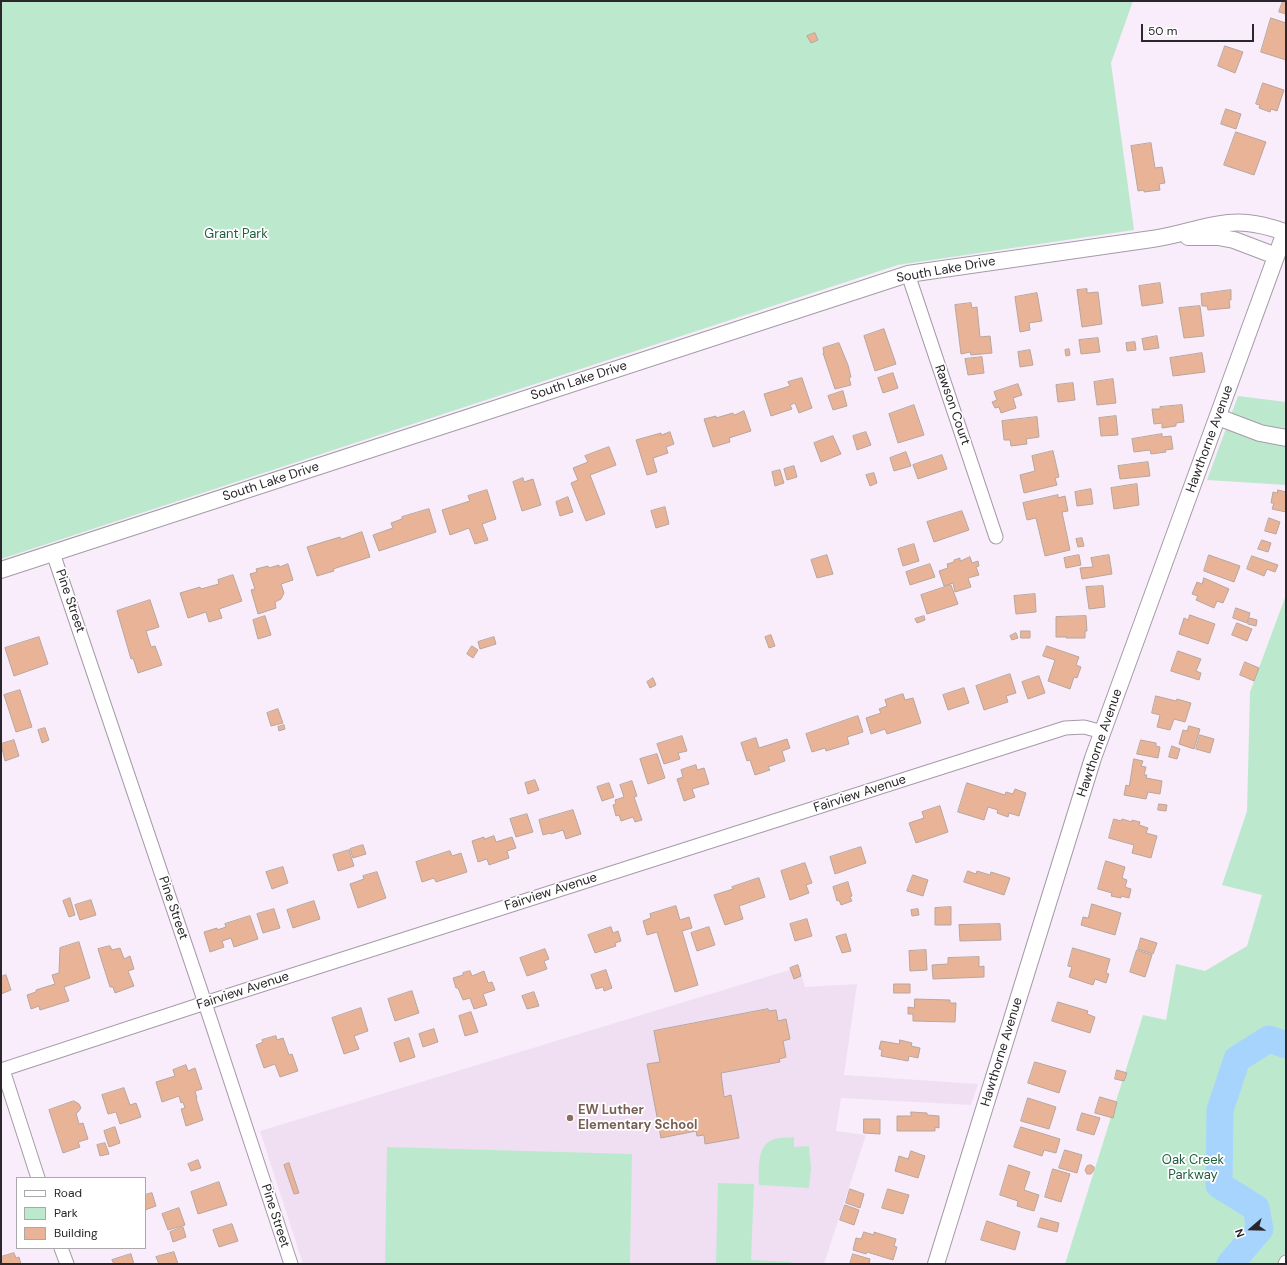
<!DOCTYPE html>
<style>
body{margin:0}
#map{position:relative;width:1287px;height:1265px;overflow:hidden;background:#f9edfb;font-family:"DM Sans",sans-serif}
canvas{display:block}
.frame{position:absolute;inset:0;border:2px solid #2a262b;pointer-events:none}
.legend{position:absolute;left:16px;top:1177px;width:130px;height:72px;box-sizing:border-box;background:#fff;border:1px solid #aaa8aa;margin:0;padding:5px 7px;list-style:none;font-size:12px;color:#2a262b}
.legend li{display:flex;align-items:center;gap:8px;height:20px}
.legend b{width:20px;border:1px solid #aaa8aa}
.north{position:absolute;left:1231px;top:1209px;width:40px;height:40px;-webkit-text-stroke:3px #fff;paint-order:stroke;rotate:250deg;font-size:11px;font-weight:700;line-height:16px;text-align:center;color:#2a262b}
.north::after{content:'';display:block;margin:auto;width:14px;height:18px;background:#2a262b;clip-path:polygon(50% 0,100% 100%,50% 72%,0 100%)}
.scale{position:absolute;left:1141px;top:24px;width:113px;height:18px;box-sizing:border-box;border:2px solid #2a262b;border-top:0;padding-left:5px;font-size:12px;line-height:14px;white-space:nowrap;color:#2a262b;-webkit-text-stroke:3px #fff;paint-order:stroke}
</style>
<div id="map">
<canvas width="1287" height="1265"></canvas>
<div class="frame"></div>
<ul class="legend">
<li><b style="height:5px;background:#fff"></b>Road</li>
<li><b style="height:11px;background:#bce9cd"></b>Park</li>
<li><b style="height:11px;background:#e9b397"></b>Building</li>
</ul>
<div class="north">N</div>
<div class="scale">50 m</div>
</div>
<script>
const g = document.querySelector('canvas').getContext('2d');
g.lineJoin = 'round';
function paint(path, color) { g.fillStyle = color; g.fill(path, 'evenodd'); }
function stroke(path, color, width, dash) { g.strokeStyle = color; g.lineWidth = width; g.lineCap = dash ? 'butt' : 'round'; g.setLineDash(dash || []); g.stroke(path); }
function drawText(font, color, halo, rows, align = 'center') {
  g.font = font + ' "DM Sans",sans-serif'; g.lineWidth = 3.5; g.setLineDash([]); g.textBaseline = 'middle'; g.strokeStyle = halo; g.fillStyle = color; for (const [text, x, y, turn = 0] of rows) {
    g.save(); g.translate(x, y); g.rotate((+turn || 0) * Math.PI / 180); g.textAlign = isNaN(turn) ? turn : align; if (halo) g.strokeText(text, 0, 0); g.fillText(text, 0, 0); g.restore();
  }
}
paint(new Path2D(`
 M 799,967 L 805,987 L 857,984 L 844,1075 L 978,1084 L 971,1105 L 841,1098 L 836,1131 L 866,1135 L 824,1264 L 303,1264 L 260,1131 Z`), '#f0dff3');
paint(new Path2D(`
 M 1,1 L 1133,1 L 1111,63 L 1134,230 L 898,265 L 1,559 Z
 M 1238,396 L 1286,402 L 1286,485 L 1207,480 Z
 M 1286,595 L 1286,1264 L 1065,1264 L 1143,1015 L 1166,1020 L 1176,964 L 1205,971 L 1247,946 L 1262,895 L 1222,885 L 1247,811 L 1250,692 Z
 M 794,1137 L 794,1147 L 809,1146 L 811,1168 L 809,1188 L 759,1185 C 759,1171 756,1147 772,1140 C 778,1137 788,1138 794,1137 Z
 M 387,1147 L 632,1154 L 630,1264 L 385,1264 Z
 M 718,1183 L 754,1184 L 751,1260 L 791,1262 L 791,1264 L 716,1264 Z`), '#bce9cd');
stroke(new Path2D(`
 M 1230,1264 L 1260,1229 L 1256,1208 L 1219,1185 L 1220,1110 L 1237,1059 L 1269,1039 L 1286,1045`), '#a7d4fd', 27);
const building = new Path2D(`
 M 1283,1 L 1286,1 L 1286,14 L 1279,12 Z
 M 1271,18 L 1286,23 L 1286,60 L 1261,52 Z
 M 815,33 L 818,40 L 811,43 L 807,36 Z
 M 1225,46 L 1243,52 L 1235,73 L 1218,66 Z
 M 1263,83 L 1284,90 L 1277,111 L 1271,109 L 1270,112 L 1259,108 L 1260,105 L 1256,104 Z
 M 1226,109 L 1241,114 L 1236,129 L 1221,124 Z
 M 1236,132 L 1266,142 L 1254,175 L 1224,165 Z
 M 1151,143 L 1155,168 L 1162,167 L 1165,183 L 1159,184 L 1160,190 L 1144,192 L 1144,190 L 1138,191 L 1131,146 Z
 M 1160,283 L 1163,303 L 1142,306 L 1139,286 Z
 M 1087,289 L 1087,293 L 1098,292 L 1102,324 L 1082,327 L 1077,290 Z
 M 1231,290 L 1231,300 L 1229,300 L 1230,308 L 1208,310 L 1207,306 L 1202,306 L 1201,294 Z
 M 1037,293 L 1042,321 L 1029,323 L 1030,330 L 1020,332 L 1015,297 Z
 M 971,303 L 972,308 L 977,307 L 980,337 L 990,336 L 992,353 L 971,355 L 970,352 L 961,354 L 955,305 Z
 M 1200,306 L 1204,336 L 1184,338 L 1179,308 Z
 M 884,329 L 896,364 L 875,371 L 864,336 Z
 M 1157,336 L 1159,348 L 1144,350 L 1142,339 Z
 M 1098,338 L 1100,352 L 1081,354 L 1079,340 Z
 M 1135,342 L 1136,350 L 1127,351 L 1126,343 Z
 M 839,343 L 848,365 L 851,377 L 849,378 L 851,385 L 835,389 L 823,353 L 824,353 L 823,348 Z
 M 1069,349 L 1070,355 L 1066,356 L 1065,350 Z
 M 1030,350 L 1033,365 L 1020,367 L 1018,352 Z
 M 1202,353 L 1205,372 L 1173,376 L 1170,358 Z
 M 982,357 L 984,373 L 968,375 L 965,359 Z
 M 893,373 L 898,388 L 883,393 L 878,378 Z
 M 802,378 L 812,408 L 799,413 L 795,403 L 790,405 L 792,409 L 771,416 L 764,394 L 790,386 L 788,382 Z
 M 1113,379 L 1116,403 L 1097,405 L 1094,382 Z
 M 1073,383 L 1075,400 L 1058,402 L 1056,385 Z
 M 1018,384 L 1022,395 L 1013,398 L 1016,408 L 1001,413 L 999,407 L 995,408 L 992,402 L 997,400 L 994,392 Z
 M 843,391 L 847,406 L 833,410 L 828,396 Z
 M 914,405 L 924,435 L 898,443 L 889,414 Z
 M 1182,405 L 1184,422 L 1176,423 L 1176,426 L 1162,428 L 1162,423 L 1154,424 L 1152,409 L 1160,409 L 1160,407 Z
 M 744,411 L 751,431 L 729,438 L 730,442 L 713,447 L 704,419 L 716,416 L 716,418 L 733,413 L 734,415 Z
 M 1116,416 L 1118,435 L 1101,436 L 1099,418 Z
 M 1037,417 L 1039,437 L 1026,439 L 1027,444 L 1011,446 L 1010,440 L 1004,440 L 1002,421 Z
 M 670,432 L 674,444 L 666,447 L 668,453 L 653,458 L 657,472 L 647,475 L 636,440 L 661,433 L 661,435 Z
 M 866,432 L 871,445 L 857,450 L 853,436 Z
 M 1162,434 L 1162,437 L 1171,436 L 1173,449 L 1165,450 L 1166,452 L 1151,454 L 1150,450 L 1134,452 L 1132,439 Z
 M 833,436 L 841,454 L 821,462 L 814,443 Z
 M 609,447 L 616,465 L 590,475 L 605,514 L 586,521 L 571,483 L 578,480 L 573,468 L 588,462 L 585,456 Z
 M 1053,451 L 1059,477 L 1055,478 L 1057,485 L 1024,493 L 1020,475 L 1035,471 L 1032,456 Z
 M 906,452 L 911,466 L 894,471 L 890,458 Z
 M 942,455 L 947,469 L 918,479 L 913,465 Z
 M 1148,462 L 1150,476 L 1120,479 L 1118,466 Z
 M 794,466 L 797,477 L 787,480 L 784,469 Z
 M 780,470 L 784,483 L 775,486 L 772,472 Z
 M 874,473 L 877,483 L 870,486 L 866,475 Z
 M 523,478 L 524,482 L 533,479 L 541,505 L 522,511 L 513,482 Z
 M 1137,484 L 1139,505 L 1114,509 L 1111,488 Z
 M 1091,489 L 1093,504 L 1077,506 L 1075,492 Z
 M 487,490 L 496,519 L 482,524 L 488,540 L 475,544 L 469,528 L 450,535 L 442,510 L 470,501 L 468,496 Z
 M 1278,490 L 1286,492 L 1286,512 L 1272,509 L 1274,503 L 1271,503 L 1273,492 L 1277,493 Z
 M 1058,495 L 1058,498 L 1065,496 L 1068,511 L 1062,512 L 1070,550 L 1045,556 L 1036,518 L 1027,520 L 1023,503 Z
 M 568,497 L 573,512 L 560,516 L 556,502 Z
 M 665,507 L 669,524 L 656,528 L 651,511 Z
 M 429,509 L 436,532 L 379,551 L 373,535 L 393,528 L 391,523 L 402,519 L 402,517 Z
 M 962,511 L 969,530 L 934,542 L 927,522 Z
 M 1269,518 L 1280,522 L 1276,534 L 1265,531 Z
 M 362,532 L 370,557 L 333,569 L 334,571 L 317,576 L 307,547 L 340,537 L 341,539 Z
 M 1082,538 L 1084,546 L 1078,547 L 1076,539 Z
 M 1262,540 L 1271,543 L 1268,552 L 1258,549 Z
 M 914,544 L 919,561 L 903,566 L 898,549 Z
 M 827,555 L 833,574 L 817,578 L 811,560 Z
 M 1079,555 L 1081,565 L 1066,568 L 1064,558 Z
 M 1109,555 L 1112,574 L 1082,579 L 1080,568 L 1093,567 L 1091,558 Z
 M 1209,555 L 1240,566 L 1234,582 L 1204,571 Z
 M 1252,556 L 1278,565 L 1275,572 L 1267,569 L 1264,576 L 1247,569 Z
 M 970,557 L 972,563 L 978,561 L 979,566 L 976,567 L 979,575 L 968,578 L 971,587 L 955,592 L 953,583 L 944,586 L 939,571 L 948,568 L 947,564 L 954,562 L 954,560 L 960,558 L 960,561 Z
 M 288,564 L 293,580 L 281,584 L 284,593 L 281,599 L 275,602 L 276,608 L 258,614 L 251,590 L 255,589 L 250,574 L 257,572 L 256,569 L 268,566 L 269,568 L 279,565 L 279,567 Z
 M 930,564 L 935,577 L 910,585 L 906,572 Z
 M 233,575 L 242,601 L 219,609 L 222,618 L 209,622 L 206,612 L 188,618 L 180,593 L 200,587 L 201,589 L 219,584 L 218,580 Z
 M 1204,578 L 1229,589 L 1223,603 L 1217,601 L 1214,608 L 1196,600 L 1198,596 L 1192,594 L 1197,582 L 1202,584 Z
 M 951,585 L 958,604 L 927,614 L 921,595 Z
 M 1103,586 L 1105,607 L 1089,609 L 1086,587 Z
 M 1035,594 L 1036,612 L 1016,614 L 1014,596 Z
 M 150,600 L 159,627 L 146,631 L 151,647 L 155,646 L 162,665 L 138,673 L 133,658 L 131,659 L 117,611 Z
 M 1236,608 L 1250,613 L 1247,623 L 1233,618 Z
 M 1190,615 L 1215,624 L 1208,644 L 1179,634 L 1184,618 L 1188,620 Z
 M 265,616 L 271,635 L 258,639 L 253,620 Z
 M 924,616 L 925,620 L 917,623 L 915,619 Z
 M 1086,616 L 1087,631 L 1085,631 L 1085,638 L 1066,638 L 1067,637 L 1056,637 L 1056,617 Z
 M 1250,618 L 1257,620 L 1256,626 L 1248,624 Z
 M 1237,623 L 1252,629 L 1247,641 L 1232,635 Z
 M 1021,631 L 1030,631 L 1030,638 L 1021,638 Z
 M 1016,633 L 1018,638 L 1012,640 L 1010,636 Z
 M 771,635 L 775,646 L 769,648 L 765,637 Z
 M 39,637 L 48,664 L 14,676 L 5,648 Z
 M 494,637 L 496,644 L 480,649 L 478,642 Z
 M 472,646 L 478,650 L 473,658 L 467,654 Z
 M 1047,646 L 1079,657 L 1076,665 L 1081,667 L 1077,678 L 1074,677 L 1070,689 L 1048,681 L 1055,660 L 1043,656 Z
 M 1178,651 L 1201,659 L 1196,671 L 1201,673 L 1199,680 L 1171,671 Z
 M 1245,662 L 1259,668 L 1254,681 L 1240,675 Z
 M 1010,674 L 1016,693 L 1006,696 L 1008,702 L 984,710 L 976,686 Z
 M 1039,676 L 1045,693 L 1028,699 L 1022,682 Z
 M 653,678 L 656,685 L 650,688 L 647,682 Z
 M 964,688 L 969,703 L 948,710 L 943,695 Z
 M 20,690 L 32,727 L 16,732 L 4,695 Z
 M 903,694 L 905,700 L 913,698 L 921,723 L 887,734 L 885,729 L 871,734 L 866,718 L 881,713 L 879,709 L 887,706 L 885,700 Z
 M 1156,696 L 1176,701 L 1177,699 L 1191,703 L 1185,722 L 1174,719 L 1170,730 L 1157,727 L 1160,715 L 1152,713 Z
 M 278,709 L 283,723 L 271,726 L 267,713 Z
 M 858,716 L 863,732 L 847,737 L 849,744 L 826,751 L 825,748 L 812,752 L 806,734 Z
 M 284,725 L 285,729 L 279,731 L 278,727 Z
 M 1189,726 L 1200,729 L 1194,749 L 1179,744 L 1183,730 L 1187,731 Z
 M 45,728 L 49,740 L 42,743 L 38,730 Z
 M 1200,735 L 1214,739 L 1210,753 L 1196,749 Z
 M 682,736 L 687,751 L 678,753 L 680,759 L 664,764 L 657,744 Z
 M 756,738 L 759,748 L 787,739 L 790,748 L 782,751 L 785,761 L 768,767 L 770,770 L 755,775 L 750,760 L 747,761 L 741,743 Z
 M 14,740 L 19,756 L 5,761 L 1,744 Z
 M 1141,740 L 1156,743 L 1156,746 L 1160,747 L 1158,758 L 1137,754 Z
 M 1172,746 L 1180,749 L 1177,759 L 1169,757 Z
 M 657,754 L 665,778 L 648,784 L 640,759 Z
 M 1134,759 L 1143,761 L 1141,766 L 1146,767 L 1144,775 L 1147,775 L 1146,778 L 1162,781 L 1160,794 L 1148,792 L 1146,799 L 1124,795 L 1126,785 L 1129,786 Z
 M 696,765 L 697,770 L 704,768 L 709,784 L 692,789 L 695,797 L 684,801 L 677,779 L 683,777 L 681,770 Z
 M 535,780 L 539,790 L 528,794 L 525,783 Z
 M 632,781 L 637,796 L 634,797 L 642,820 L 635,822 L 633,817 L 621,821 L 619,815 L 616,816 L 613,805 L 616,804 L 615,800 L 624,797 L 620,785 Z
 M 609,783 L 614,797 L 602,801 L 597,787 Z
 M 967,783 L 1005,795 L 1006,792 L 1013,794 L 1015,789 L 1026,793 L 1019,816 L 1009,813 L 1008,817 L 997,813 L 998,810 L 988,807 L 984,820 L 958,812 Z
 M 1159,804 L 1167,805 L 1166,811 L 1158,810 Z
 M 940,806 L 948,832 L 916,843 L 909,823 L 924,818 L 922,812 Z
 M 573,810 L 581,834 L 566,839 L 563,830 L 551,834 L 550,833 L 543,835 L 539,820 Z
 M 527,814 L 533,832 L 516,837 L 510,819 Z
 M 1114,819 L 1121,821 L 1122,819 L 1132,822 L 1132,820 L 1140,822 L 1139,825 L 1148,828 L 1146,833 L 1157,836 L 1151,858 L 1132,853 L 1134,845 L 1109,838 Z
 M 494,836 L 496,842 L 512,837 L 516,848 L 507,851 L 509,858 L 489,865 L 487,859 L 478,862 L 472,841 L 484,837 L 484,839 Z
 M 363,845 L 366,854 L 353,858 L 350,849 Z
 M 861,847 L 866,863 L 835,874 L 830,857 Z
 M 349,850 L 354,866 L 338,871 L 333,855 Z
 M 450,851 L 452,856 L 461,853 L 467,872 L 436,882 L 434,878 L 422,882 L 416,862 Z
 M 1106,861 L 1125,867 L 1122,878 L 1127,880 L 1125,887 L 1131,889 L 1129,898 L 1121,896 L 1121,898 L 1111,896 L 1112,893 L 1098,889 Z
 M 805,863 L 812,883 L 806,885 L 809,893 L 790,900 L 781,871 Z
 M 283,867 L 288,883 L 272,889 L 266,872 Z
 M 968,871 L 976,874 L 977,871 L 990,875 L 991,872 L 1010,878 L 1004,895 L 964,882 Z
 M 377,872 L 386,898 L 358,908 L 350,884 L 364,879 L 363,876 Z
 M 913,875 L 928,880 L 923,896 L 907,891 Z
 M 759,878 L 765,897 L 739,906 L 743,919 L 725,925 L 714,895 L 733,889 L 732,887 Z
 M 848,882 L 852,896 L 850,897 L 852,901 L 841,905 L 839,900 L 837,901 L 833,887 Z
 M 70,898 L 75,915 L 69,917 L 63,901 Z
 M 91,900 L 96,915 L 80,920 L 75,905 Z
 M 314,901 L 320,919 L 293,928 L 287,910 Z
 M 1092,904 L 1121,913 L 1115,935 L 1081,925 L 1083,917 L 1088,918 Z
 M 676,906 L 680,920 L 689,917 L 692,928 L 682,931 L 698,985 L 675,992 L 657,932 L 647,935 L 643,921 L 651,918 L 650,914 Z
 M 951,907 L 951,925 L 935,925 L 935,908 Z
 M 274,909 L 280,928 L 263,933 L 257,914 Z
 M 918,909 L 919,915 L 912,916 L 911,910 Z
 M 250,916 L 258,939 L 234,947 L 231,938 L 222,941 L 224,947 L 210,952 L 204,932 L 217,928 L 217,930 L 226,927 L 225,924 Z
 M 807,919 L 812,936 L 795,941 L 790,924 Z
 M 1000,924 L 1001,940 L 960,941 L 959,925 Z
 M 611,927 L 613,933 L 618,931 L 621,941 L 615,943 L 616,946 L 595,953 L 588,935 Z
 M 709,927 L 715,945 L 697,951 L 691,933 Z
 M 846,934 L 851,951 L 842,953 L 836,937 Z
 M 1141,938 L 1157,943 L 1153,954 L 1138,949 Z
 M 79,942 L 90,978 L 64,987 L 69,1001 L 40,1010 L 39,1006 L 31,1009 L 27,995 L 36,992 L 36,990 L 55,984 L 52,975 L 59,973 L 60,948 Z
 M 110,946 L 112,950 L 120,948 L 124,959 L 130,956 L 134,969 L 128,971 L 134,986 L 115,993 L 113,987 L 110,987 L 98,949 Z
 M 1073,948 L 1110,959 L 1106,973 L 1109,974 L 1106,983 L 1095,979 L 1093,985 L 1069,977 L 1072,967 L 1068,966 Z
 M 545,949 L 549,959 L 544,961 L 547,969 L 527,976 L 520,958 Z
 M 926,950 L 927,970 L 910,971 L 909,951 Z
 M 1137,950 L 1152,955 L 1145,977 L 1130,972 Z
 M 979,957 L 979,967 L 984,966 L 984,977 L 933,979 L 932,965 L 948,964 L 948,958 Z
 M 798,965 L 801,976 L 794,979 L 790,968 Z
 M 606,970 L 612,988 L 604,991 L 603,987 L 596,989 L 591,975 Z
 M 470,971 L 472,976 L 484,971 L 488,983 L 492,982 L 495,990 L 483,994 L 487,1005 L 474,1009 L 470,998 L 463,1000 L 458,988 L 456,988 L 453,978 L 463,975 L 463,973 Z
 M 6,975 L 11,990 L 1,994 L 1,977 Z
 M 894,984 L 910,984 L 910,993 L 894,993 Z
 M 412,991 L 419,1013 L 395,1021 L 388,999 Z
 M 534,992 L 539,1006 L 527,1009 L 522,996 Z
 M 915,999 L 950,1000 L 950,1003 L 956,1003 L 955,1022 L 913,1021 L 913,1014 L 908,1014 L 908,1007 L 914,1008 Z
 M 1058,1002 L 1088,1011 L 1087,1014 L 1095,1017 L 1090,1033 L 1052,1021 Z
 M 361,1008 L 368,1031 L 354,1036 L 359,1049 L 344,1054 L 332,1018 Z
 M 768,1009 L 769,1011 L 776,1010 L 778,1021 L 786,1019 L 790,1039 L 783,1041 L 786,1057 L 779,1059 L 780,1062 L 721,1073 L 724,1097 L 731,1095 L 739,1138 L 705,1144 L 704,1135 L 697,1136 L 696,1131 L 661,1138 L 647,1064 L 660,1062 L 654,1031 Z
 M 471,1012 L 478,1032 L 465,1036 L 459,1016 Z
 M 434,1029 L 438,1042 L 423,1047 L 419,1034 Z
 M 276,1036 L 277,1040 L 283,1038 L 289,1055 L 292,1054 L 298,1071 L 280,1077 L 275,1064 L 264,1068 L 256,1045 L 263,1042 L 262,1040 Z
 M 409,1038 L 415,1057 L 400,1062 L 394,1043 Z
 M 900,1040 L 912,1043 L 911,1046 L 920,1048 L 918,1058 L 909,1056 L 908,1061 L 881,1056 L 882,1050 L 879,1049 L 881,1041 L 899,1044 Z
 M 1035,1062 L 1066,1071 L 1059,1093 L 1028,1083 Z
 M 186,1065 L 188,1071 L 195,1068 L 202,1089 L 195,1091 L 197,1098 L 196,1098 L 203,1120 L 186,1126 L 181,1109 L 185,1108 L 183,1102 L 181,1103 L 179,1096 L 162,1102 L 156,1082 L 175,1076 L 173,1070 Z
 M 1117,1070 L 1127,1073 L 1124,1081 L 1115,1079 Z
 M 124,1088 L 130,1105 L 136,1103 L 141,1117 L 120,1124 L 116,1112 L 108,1114 L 102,1095 Z
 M 1100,1097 L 1117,1102 L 1113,1118 L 1095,1113 Z
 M 1028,1098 L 1056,1107 L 1049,1129 L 1021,1121 Z
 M 74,1101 L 79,1104 L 81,1108 L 78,1112 L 76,1113 L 79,1124 L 83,1123 L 88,1139 L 78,1142 L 80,1147 L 63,1153 L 49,1110 Z
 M 911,1112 L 927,1113 L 927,1115 L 939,1116 L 939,1128 L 935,1127 L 935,1131 L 897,1131 L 897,1116 L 911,1116 Z
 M 1082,1113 L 1100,1118 L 1094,1135 L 1077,1130 Z
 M 864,1119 L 880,1119 L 880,1134 L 864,1133 Z
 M 115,1127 L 120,1143 L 109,1147 L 104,1131 Z
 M 1021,1127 L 1060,1139 L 1056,1153 L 1044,1150 L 1042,1156 L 1014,1147 Z
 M 105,1143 L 109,1154 L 100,1156 L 97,1145 Z
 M 1065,1150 L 1082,1155 L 1077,1173 L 1059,1168 Z
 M 911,1151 L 925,1156 L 918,1178 L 895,1171 L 899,1156 L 908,1159 Z
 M 198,1160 L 201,1168 L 191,1171 L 188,1164 Z
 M 289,1163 L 299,1193 L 294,1194 L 284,1165 Z
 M 1009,1165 L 1030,1172 L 1024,1190 L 1039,1195 L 1034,1211 L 1017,1206 L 1018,1201 L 1000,1195 Z
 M 1091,1165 L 1094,1167 L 1094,1170 L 1091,1174 L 1087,1174 L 1085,1170 L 1087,1166 Z
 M 1053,1169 L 1070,1174 L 1061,1202 L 1045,1197 Z
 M 219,1182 L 227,1205 L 198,1214 L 191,1192 Z
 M 850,1189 L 864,1194 L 860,1208 L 846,1203 Z
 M 888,1189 L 909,1195 L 903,1214 L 882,1208 Z
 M 152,1193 L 156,1206 L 145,1210 L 145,1195 Z
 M 845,1205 L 859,1210 L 854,1225 L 840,1220 Z
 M 179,1208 L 185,1225 L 168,1230 L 162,1214 Z
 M 1041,1218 L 1059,1223 L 1057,1232 L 1038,1227 Z
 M 987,1221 L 1020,1232 L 1015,1250 L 981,1240 Z
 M 232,1224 L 238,1241 L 219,1247 L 213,1230 Z
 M 183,1227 L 186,1237 L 173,1242 L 170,1232 Z
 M 864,1232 L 874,1235 L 874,1232 L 896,1239 L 894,1246 L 897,1247 L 893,1260 L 867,1252 L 866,1254 L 853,1250 L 856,1238 L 861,1239 Z
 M 174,1252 L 178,1264 L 159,1264 L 156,1257 Z
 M 14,1253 L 16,1258 L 19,1257 L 21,1264 L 1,1264 L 1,1257 Z
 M 131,1254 L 134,1264 L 114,1264 L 112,1260 Z
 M 853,1254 L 870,1259 L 869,1264 L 850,1264 Z`);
paint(building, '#e9b397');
stroke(building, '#b7a69e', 1);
const minor = new Path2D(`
 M 908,274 L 996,537
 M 53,553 L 200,988 L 291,1264
 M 1,1070 L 205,1003 L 1065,728 L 1084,727 L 1103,732
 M 3,1070 L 38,1178
 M 61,1248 L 67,1264
 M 1285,1264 L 1286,1262`);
const tertiary = new Path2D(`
 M 1188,237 L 1218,237 L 1234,240 L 1276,256
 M 1218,417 L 1260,433 L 1286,438
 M 1,570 L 908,274 C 989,262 1070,250 1152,239 C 1184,235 1214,220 1247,223 C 1261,224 1273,228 1285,232 L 1093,758 L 936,1264`);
stroke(minor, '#a59ba8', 15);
stroke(tertiary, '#a59ba8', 18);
stroke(minor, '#fff', 13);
stroke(tertiary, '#fff', 16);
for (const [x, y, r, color] of [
 [570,1118,4,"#8d6e63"]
]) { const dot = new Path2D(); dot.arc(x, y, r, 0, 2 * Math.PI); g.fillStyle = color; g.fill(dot); stroke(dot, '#fff', 1.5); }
drawText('13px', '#205e3e', '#fff', [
 ["Grant Park",236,235],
 ["Oak Creek",1193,1161],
 ["Parkway",1193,1176]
]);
drawText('13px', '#2a262b', '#fff', [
 ["South Lake Drive",946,270,-10],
 ["South Lake Drive",579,381,-18],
 ["Rawson Court",952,405,71],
 ["Hawthorne Avenue",1210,439,-70],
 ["South Lake Drive",271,482,-18],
 ["Pine Street",70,601,71],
 ["Hawthorne Avenue",1100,743,-71],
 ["Fairview Avenue",860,794,-18],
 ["Fairview Avenue",551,892,-18],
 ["Pine Street",173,908,71],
 ["Fairview Avenue",243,991,-18],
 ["Hawthorne Avenue",1002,1052,-73],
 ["Pine Street",275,1216,72]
]);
drawText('bold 13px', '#785e54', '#fff', [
 ["EW Luther",578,1111],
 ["Elementary School",578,1126]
], 'left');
</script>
